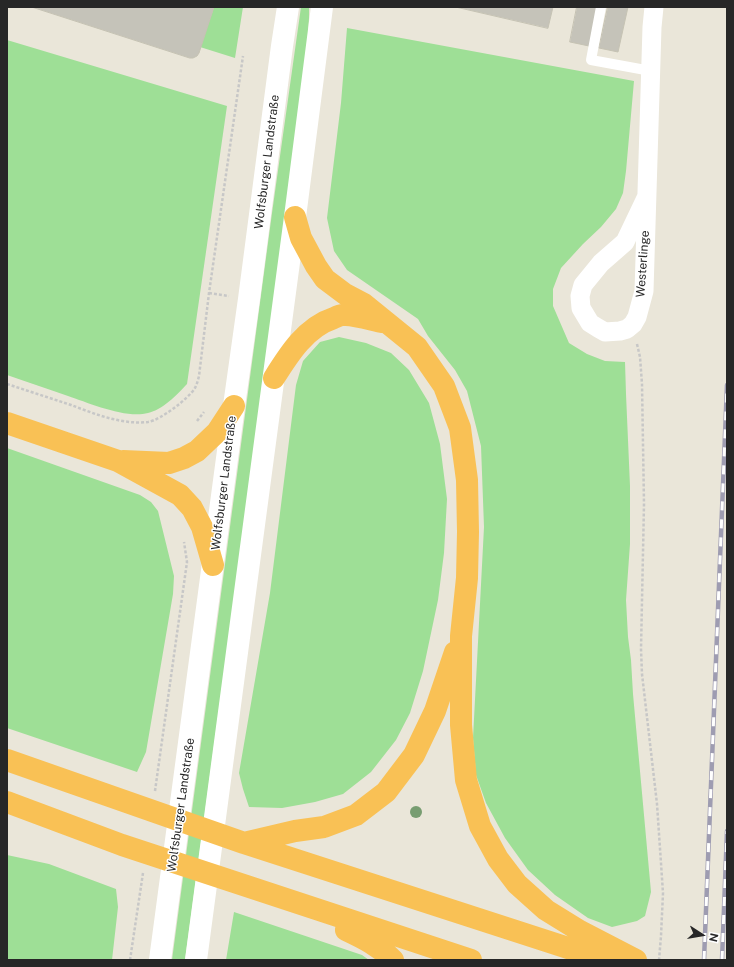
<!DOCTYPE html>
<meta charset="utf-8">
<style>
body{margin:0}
#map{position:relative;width:734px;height:967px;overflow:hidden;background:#eae6d9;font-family:"Public Sans",sans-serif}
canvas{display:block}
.frame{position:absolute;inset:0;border:8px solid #272727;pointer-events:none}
.north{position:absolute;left:682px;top:915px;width:40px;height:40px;-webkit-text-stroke:3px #fff;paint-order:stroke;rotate:102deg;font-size:11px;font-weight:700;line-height:16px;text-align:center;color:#272727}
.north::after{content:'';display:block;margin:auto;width:14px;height:18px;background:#272727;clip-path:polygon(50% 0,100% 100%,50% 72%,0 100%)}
</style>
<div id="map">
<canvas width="734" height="967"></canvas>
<div class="frame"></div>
<div class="north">N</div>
</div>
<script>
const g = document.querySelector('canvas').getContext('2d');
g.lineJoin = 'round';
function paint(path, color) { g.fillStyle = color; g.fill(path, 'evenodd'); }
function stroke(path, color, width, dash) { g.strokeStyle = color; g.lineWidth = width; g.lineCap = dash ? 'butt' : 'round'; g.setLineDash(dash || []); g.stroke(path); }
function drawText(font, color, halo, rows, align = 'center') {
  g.font = font + ' "Public Sans",sans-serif'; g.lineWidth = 3; g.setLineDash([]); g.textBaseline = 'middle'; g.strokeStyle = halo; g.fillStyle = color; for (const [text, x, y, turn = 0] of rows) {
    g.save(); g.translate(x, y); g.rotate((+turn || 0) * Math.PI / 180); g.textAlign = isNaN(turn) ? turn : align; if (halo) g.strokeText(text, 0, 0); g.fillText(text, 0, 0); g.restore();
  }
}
paint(new Path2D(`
 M 214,7 L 243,7 L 235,58 L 200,47 Z
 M 301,7 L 309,7 L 309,18 L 306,67 L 185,960 L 172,960 L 272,213 Z
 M 347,28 L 634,81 L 626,171 L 623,193 L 616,209 L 601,227 L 583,244 L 561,268 L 553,289 L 553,306 L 569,343 L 587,354 L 605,361 L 625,362 L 626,394 L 630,486 L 630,544 L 626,600 L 628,637 L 631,660 L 633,694 L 651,892 L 645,916 L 637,921 L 612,927 L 588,918 L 555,895 L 528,870 L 505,838 L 486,803 L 476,775 L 473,738 L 484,527 L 481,446 L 467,391 L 455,370 L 428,336 L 418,319 L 347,270 L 334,251 L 327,218 L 341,103 Z
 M 7,40 L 227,106 L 187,384 C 177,395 162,410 148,413 C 126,419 89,403 68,396 C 48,389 27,382 7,375 Z
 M 339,337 L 366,343 L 391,353 L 409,370 L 429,403 L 440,444 L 447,499 L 444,553 L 438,600 L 423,671 L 410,713 L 396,740 L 371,772 L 343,794 L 315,802 L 282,808 L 249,807 L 243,789 L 239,773 L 270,593 L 296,385 L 303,361 L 320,342 Z
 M 7,448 L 140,495 L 151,502 L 158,511 L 174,576 L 173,594 L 146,752 L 137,772 L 7,728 Z
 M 7,855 L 49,864 L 116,889 L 118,907 L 112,960 L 7,960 Z
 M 234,912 L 362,955 L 369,960 L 226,960 Z`), '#9edf96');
const building = new Path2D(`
 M 32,7 L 214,7 L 199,53 L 197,56 L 193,58 L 190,58 Z
 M 456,7 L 553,7 L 548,28 Z
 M 577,7 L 597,7 L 589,46 L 570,42 Z
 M 608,7 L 628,7 L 618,52 L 599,48 Z`);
paint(building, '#c5c3b9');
stroke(building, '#c5c2b3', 1);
stroke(new Path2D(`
 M 209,293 L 229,296
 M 637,344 L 640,357 L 642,384 L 644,504 L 641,649 L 642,674 L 657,804 L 663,893 L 661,936 L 659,960
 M 7,384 C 28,391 50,398 71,405 C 95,414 122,425 148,422 C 161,420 189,398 195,388 C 197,384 198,380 199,376 L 209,293 L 243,56
 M 197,421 L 204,412
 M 155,791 L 187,562 L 184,542
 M 130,960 L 143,873`), '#c7c7c7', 2.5, [3, 2]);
stroke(new Path2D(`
 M 601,7 L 591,60 L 651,71`), '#fff', 10);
stroke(new Path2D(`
 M 646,198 L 625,242 L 601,263 L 583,285 L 580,296 L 581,308 L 590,323 L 598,328 L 605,332 L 620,331 L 627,329 L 633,324 L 637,317 L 644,291 L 652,27 L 654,7`), '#fff', 19);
stroke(new Path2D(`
 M 160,960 L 234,406 L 249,299 L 282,46 L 288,7
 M 196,960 L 295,217 L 322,7`), '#fff', 22);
stroke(new Path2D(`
 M 295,217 L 301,238 L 316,266 L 325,279 L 345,294 L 364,304 L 417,347 L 444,386 L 460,428 L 467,480 L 468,532 L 467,578 L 461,636 L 461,725 L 466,780 L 480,826 L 498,859 L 517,884 L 546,910 L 580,931 L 636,960
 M 274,378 C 289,354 306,327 334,318 C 336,317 340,315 343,315 C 353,314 372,320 382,322
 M 7,423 L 118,461 L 180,495 L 192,508 L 202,527 L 213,565
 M 123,461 L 169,463 L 184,458 L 197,451 L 217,432 L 234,406
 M 7,760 L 244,843 L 605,960
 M 7,802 L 122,845 L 471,960
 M 244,843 L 295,831 L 324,827 L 356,815 L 386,792 L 414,755 L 435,711 L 455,652
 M 346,930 C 363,938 379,946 393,960`), '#f9c155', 22);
const rail = new Path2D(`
 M 704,960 L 727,385
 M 722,960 L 727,831`);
stroke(rail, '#9e9cb1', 4.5);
stroke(rail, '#fff', 3, [9]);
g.fillStyle = '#789d71';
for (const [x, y] of [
 [416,812]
]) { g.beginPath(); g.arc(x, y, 6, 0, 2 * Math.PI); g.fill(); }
drawText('12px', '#272727', '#fff', [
 ["Wolfsburger Landstraße",267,162,-83],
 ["Westerlinge",643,264,-86],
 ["Wolfsburger Landstraße",224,483,-83],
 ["Wolfsburger Landstraße",181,805,-82]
]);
</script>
